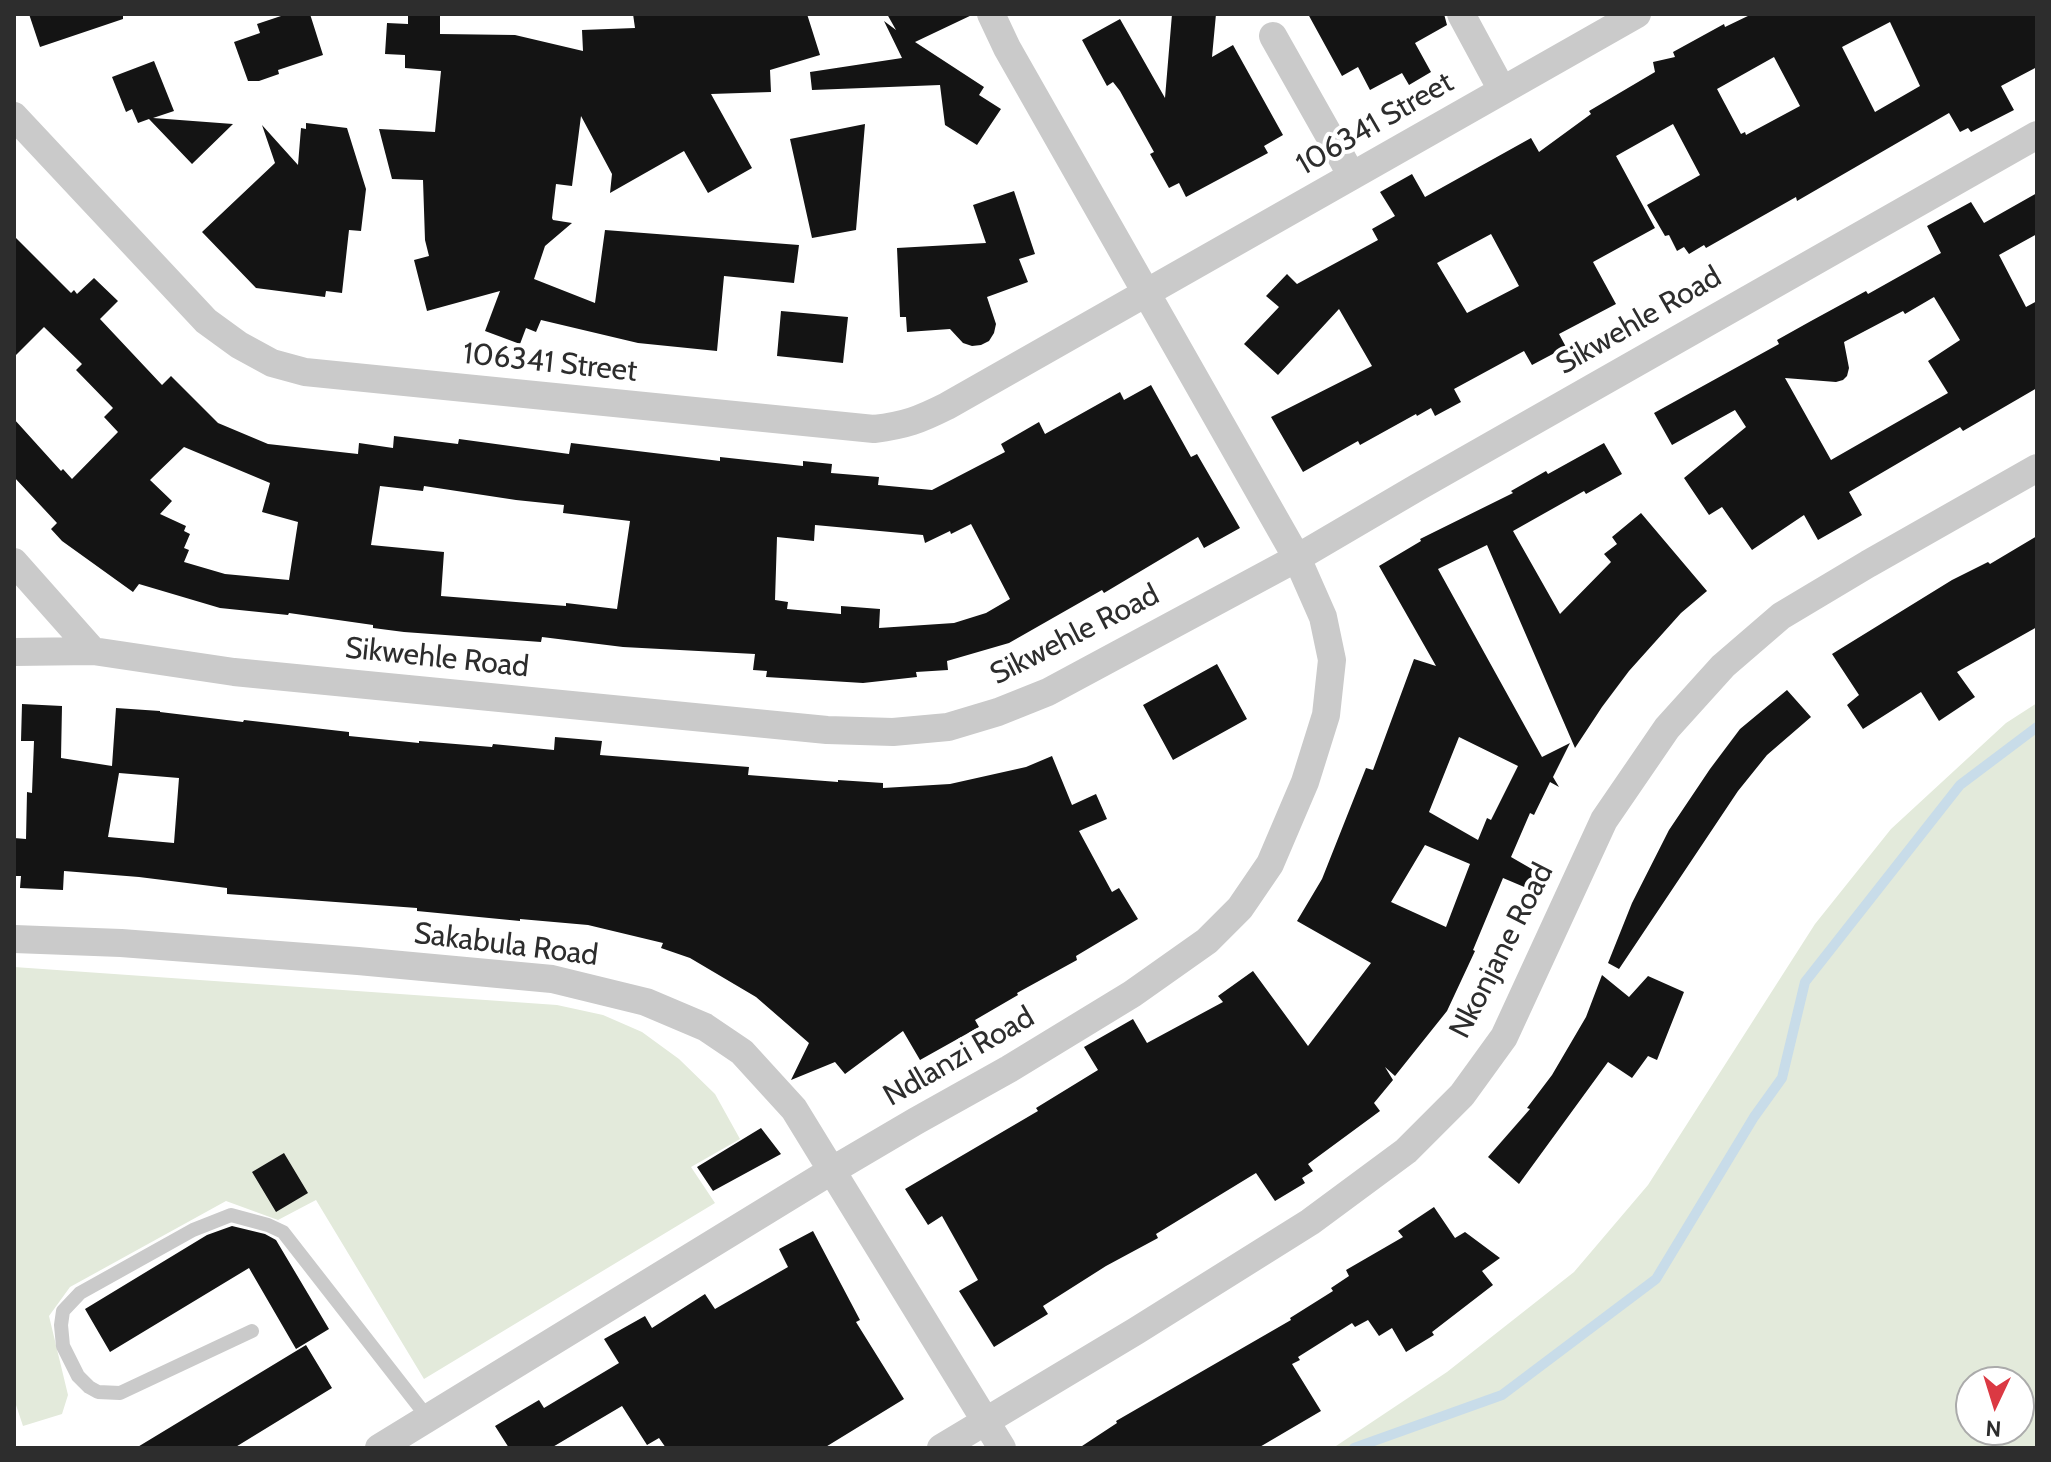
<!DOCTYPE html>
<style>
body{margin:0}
#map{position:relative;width:2051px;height:1462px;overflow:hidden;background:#fff;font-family:Cabin,sans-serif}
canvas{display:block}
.frame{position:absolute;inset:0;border:16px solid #2d2d2d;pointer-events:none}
.north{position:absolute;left:1955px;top:1366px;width:80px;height:80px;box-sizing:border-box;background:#fff;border:2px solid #ababab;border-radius:50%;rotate:184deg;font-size:22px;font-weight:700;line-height:32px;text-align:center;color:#2d2d2d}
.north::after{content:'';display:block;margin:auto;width:28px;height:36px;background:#db3943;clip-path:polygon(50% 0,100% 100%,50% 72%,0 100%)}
</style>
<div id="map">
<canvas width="2051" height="1462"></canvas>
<div class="frame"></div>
<div class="north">N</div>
</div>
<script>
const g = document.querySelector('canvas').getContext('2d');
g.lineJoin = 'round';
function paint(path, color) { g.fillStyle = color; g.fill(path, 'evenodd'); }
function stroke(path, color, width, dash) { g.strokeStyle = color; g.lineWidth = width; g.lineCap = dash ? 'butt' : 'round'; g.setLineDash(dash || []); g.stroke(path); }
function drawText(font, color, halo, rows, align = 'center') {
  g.font = font + ' Cabin,sans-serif'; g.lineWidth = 8; g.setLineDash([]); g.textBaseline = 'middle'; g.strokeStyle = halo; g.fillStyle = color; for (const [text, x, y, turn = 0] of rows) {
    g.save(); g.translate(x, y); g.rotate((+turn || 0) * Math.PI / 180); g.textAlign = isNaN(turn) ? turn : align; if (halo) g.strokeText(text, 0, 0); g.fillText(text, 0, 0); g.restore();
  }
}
paint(new Path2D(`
 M 2037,703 L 2037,1448 L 1333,1448 L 1447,1372 L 1574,1272 L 1648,1185 L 1815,924 L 1891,829 L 2006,723 ZM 1971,1382 L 2019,1382 L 2019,1430 L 1971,1430 Z
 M 14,967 L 557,1005 L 603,1015 L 642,1032 L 679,1059 L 715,1094 L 740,1139 L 691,1167 L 715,1203 L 424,1379 L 316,1200 L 278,1220 L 226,1201 L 70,1287 L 49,1316 L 68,1395 L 62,1414 L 23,1426 L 14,1399 Z`), '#e3eadb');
stroke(new Path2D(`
 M 1354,1448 L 1502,1395 L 1656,1279 L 1754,1117 L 1782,1078 L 1805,982 L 1960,785 L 2037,727`), '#c8dce9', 10);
paint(new Path2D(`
 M 29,14 L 123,14 L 123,19 L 40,47 Z
 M 287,14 L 310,14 L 323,55 L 278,70 L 279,74 L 259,81 L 248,81 L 234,42 L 260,33 L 257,24 Z
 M 408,14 L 440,14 L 440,34 L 515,35 L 583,51 L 582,30 L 635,28 L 633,14 L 807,14 L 820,55 L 770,70 L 771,92 L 711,94 L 752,168 L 708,193 L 684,151 L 610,193 L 612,174 L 581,116 L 572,186 L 556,184 L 552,218 L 553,220 L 572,223 L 545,246 L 534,279 L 595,303 L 605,230 L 799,245 L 794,283 L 724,276 L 717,351 L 638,343 L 541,320 L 536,332 L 526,328 L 520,344 L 485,331 L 500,291 L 427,311 L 414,260 L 429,256 L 425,240 L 423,180 L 392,179 L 379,129 L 435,132 L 441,71 L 405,68 L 405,55 L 385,54 L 387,23 L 408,24 Z
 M 887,14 L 974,14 L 915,42 L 984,87 L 979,95 L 1001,109 L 977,145 L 945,125 L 940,85 L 812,90 L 810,72 L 902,58 L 884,21 L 896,30 Z
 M 1172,14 L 1216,14 L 1212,57 L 1233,45 L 1283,135 L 1264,146 L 1268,153 L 1186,197 L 1179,183 L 1169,188 L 1150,154 L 1154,152 L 1120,91 L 1113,82 L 1107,86 L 1082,40 L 1120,19 L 1165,98 Z
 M 1308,14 L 1444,14 L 1447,25 L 1415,43 L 1431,72 L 1409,85 L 1402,73 L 1370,90 L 1358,67 L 1342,76 Z
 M 1752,14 L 2037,14 L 2037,67 L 2001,86 L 2014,110 L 1971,132 L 1968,128 L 1960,132 L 1949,113 L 1797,201 L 1796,197 L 1706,248 L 1704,245 L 1689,254 L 1684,247 L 1677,251 L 1669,235 L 1665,236 L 1647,205 L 1700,175 L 1673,124 L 1616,156 L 1655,228 L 1593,262 L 1616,304 L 1559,334 L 1566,347 L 1532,365 L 1524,351 L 1454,389 L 1461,402 L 1435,416 L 1431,408 L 1417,416 L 1416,414 L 1360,445 L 1358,441 L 1303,472 L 1271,417 L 1372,366 L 1339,309 L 1278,375 L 1244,344 L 1279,307 L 1266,296 L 1287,274 L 1297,284 L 1378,240 L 1372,229 L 1395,216 L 1380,192 L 1412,174 L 1425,197 L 1531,138 L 1539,152 L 1591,114 L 1589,111 L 1655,72 L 1653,62 L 1675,57 L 1673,52 L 1724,24 L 1725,27 ZM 1890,22 L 1920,86 L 1875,112 L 1842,47 ZM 1774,57 L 1800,106 L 1746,135 L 1745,132 L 1741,134 L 1717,89 ZM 1491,234 L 1519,286 L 1467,313 L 1437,263 Z
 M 154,61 L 174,111 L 153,118 L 233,124 L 192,164 L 149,119 L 138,123 L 132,109 L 126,112 L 112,77 Z
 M 306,123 L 347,128 L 366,189 L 361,231 L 349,230 L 342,293 L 326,291 L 325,297 L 256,288 L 202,232 L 275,163 L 262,125 L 298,165 L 301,128 L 306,129 Z
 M 865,124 L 856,230 L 812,238 L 790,139 Z
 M 1014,191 L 1035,254 L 1019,259 L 1028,282 L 987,297 L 996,324 L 994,333 L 989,341 L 981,345 L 972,346 L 963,343 L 950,329 L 907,332 L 906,317 L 900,317 L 897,248 L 986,243 L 973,205 Z
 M 2037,193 L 2037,234 L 1999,255 L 2026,307 L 2037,301 L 2037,388 L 1963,431 L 1960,427 L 1849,492 L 1862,515 L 1818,540 L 1804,515 L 1752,550 L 1722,507 L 1709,515 L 1684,478 L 1746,427 L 1735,410 L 1672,445 L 1654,413 L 1779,344 L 1777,340 L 1811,321 L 1866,291 L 1868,294 L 1941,253 L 1927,226 L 1971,202 L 1984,223 ZM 1934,297 L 1960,340 L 1928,361 L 1948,393 L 1831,460 L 1785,378 L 1836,382 L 1843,380 L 1847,376 L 1849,368 L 1844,342 L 1903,311 L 1905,314 Z
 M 14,236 L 71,293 L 74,290 L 77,294 L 94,278 L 118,301 L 100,319 L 162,385 L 171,376 L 218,423 L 268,444 L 358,454 L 359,443 L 393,448 L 394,436 L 458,444 L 459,439 L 569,454 L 571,443 L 720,461 L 720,457 L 803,466 L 803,461 L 832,464 L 831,473 L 879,477 L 878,485 L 932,490 L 1005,452 L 1001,444 L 1039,422 L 1045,434 L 1120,392 L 1124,400 L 1151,385 L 1191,457 L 1197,454 L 1240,528 L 1204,548 L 1198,537 L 1104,593 L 1102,590 L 1009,643 L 947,661 L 948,670 L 916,672 L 917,677 L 863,683 L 766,677 L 767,671 L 753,670 L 755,654 L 623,647 L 542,637 L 541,642 L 404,632 L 373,628 L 373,625 L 289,613 L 288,615 L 220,608 L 139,584 L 133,592 L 62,541 L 51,529 L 57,523 L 14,477 L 14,419 L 61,471 L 63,469 L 72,479 L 118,432 L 104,417 L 113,408 L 76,370 L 82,364 L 44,327 L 14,357 ZM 184,447 L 270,483 L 262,512 L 298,522 L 289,580 L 225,574 L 184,562 L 189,550 L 184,548 L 190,534 L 184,531 L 186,526 L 160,514 L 172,501 L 150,480 ZM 380,486 L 423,491 L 424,486 L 516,500 L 564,505 L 563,513 L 630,521 L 617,609 L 566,603 L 566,606 L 441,596 L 444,552 L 371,545 ZM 971,524 L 1010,599 L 986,613 L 954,623 L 879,628 L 880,609 L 841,606 L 841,614 L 787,609 L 788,602 L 775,600 L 777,537 L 814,541 L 815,525 L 923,535 L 925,543 L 950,531 L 951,534 Z
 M 781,311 L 848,317 L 843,363 L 777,356 Z
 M 1604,443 L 1622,474 L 1586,494 L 1584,491 L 1513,531 L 1560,614 L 1611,562 L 1604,554 L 1617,544 L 1612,537 L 1641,513 L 1707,591 L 1681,613 L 1629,671 L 1602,707 L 1575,748 L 1487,545 L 1438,569 L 1542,757 L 1570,743 L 1553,777 L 1559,787 L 1550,782 L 1534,815 L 1530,813 L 1511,857 L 1537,872 L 1529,889 L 1503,878 L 1473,950 L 1475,951 L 1447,1011 L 1395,1076 L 1385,1067 L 1393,1080 L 1374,1103 L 1380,1111 L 1308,1164 L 1313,1171 L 1302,1178 L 1305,1183 L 1275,1201 L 1256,1173 L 1156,1234 L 1158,1238 L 1106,1266 L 1043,1306 L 1048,1314 L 994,1347 L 959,1291 L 978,1280 L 942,1216 L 928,1225 L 905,1189 L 1038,1111 L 1036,1108 L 1098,1070 L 1084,1047 L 1133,1019 L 1147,1043 L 1223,1002 L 1218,996 L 1253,971 L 1308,1046 L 1371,963 L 1297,921 L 1322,879 L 1366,768 L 1373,770 L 1414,659 L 1436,666 L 1379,566 L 1421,541 L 1420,539 L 1513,493 L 1511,491 L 1546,471 L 1548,474 ZM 1459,737 L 1518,766 L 1491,820 L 1487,818 L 1478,840 L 1429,812 ZM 1425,845 L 1470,864 L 1446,927 L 1391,902 Z
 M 2037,536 L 2037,627 L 1957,672 L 1975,697 L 1939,721 L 1921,692 L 1863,729 L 1847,705 L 1859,695 L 1832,654 L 1952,580 L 1988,562 L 1990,564 Z
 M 1217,664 L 1247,719 L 1173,760 L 1143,705 Z
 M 1787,690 L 1811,717 L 1767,755 L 1738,791 L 1619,969 L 1608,963 L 1632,903 L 1669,830 L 1710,769 L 1740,729 Z
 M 22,704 L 62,706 L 61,758 L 112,766 L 116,708 L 160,711 L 160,712 L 243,722 L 244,720 L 288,725 L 349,732 L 349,736 L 419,743 L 419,741 L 492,747 L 493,744 L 554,750 L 555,737 L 602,741 L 600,755 L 749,767 L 748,775 L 838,782 L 838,780 L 883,783 L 883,788 L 950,784 L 1026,767 L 1052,756 L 1072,805 L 1096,794 L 1107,819 L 1079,831 L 1112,892 L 1119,888 L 1138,919 L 1076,956 L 1077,960 L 1017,993 L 1018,995 L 975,1020 L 979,1027 L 920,1060 L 903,1031 L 845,1074 L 835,1062 L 791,1080 L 809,1043 L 756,997 L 690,958 L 661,948 L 663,943 L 588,925 L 520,919 L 520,921 L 417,911 L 417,908 L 227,894 L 227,888 L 139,877 L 64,871 L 63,890 L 20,888 L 21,876 L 14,876 L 14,838 L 26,839 L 27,792 L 32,793 L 34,741 L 21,741 ZM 119,773 L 179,778 L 174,843 L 108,837 Z
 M 1602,975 L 1629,997 L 1648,976 L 1684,992 L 1657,1060 L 1648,1056 L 1632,1078 L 1608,1062 L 1519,1184 L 1488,1157 L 1530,1109 L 1527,1108 L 1552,1075 L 1586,1017 Z
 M 761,1128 L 781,1154 L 713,1191 L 697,1167 Z
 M 284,1153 L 308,1193 L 276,1212 L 252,1172 Z
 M 1434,1207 L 1455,1238 L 1465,1232 L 1500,1258 L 1482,1271 L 1493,1285 L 1432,1332 L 1434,1335 L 1406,1352 L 1392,1328 L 1379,1336 L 1368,1320 L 1355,1327 L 1352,1323 L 1298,1357 L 1300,1360 L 1292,1364 L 1321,1411 L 1258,1448 L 1079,1448 L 1117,1423 L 1116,1421 L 1291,1320 L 1290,1318 L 1333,1291 L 1331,1288 L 1349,1276 L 1346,1270 L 1403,1237 L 1398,1231 Z
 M 232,1226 L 265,1234 L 276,1240 L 329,1329 L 296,1349 L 249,1268 L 110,1352 L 85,1309 L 207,1235 Z
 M 813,1231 L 860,1320 L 856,1322 L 904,1399 L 824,1448 L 666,1448 L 659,1438 L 647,1445 L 622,1406 L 551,1448 L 509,1448 L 495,1426 L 539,1400 L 544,1408 L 619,1363 L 604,1339 L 645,1316 L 652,1328 L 705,1294 L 715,1309 L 788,1267 L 779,1249 Z
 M 306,1345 L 332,1388 L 234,1448 L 136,1448 Z`), '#141414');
stroke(new Path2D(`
 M 252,1331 L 120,1393 L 98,1392 L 89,1387 L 78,1376 L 63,1346 L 61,1325 L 63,1311 L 80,1293 L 193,1230 L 231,1215 L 268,1225 L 283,1232 L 428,1418`), '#cacaca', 14);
stroke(new Path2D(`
 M 1461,14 L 1502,90
 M 1273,36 L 1352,176
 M 14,116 L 206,321 L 239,345 L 272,363 L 305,372 L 874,429 C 906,425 919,420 947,406 L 1637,14
 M 14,562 L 93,651 L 234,672 L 827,730 L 893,732 L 948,727 L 998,712 L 1048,692 L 1297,558 L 1418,487 L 2037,135
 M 14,652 L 93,651
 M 14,939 L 121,943 L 358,961 L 552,979 L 646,1002 L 705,1027 L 742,1052 L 794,1109 L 1002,1448
 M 379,1448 L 831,1171 L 916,1121 L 1009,1069 L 1132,994 L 1207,941 L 1240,908 L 1270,864 L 1305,782 L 1326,715 L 1332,660 L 1323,617 L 1297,558 L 1007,48 L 991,14
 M 941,1448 L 1136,1331 L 1310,1222 L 1406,1151 L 1462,1095 L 1504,1037 L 1604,820 L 1667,728 L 1723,666 L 1781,616 L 1868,564 L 2037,468`), '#cacaca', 28);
drawText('30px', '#2d2d2d', '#fff', [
 ["106341 Street",1375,124,-30],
 ["Sikwehle Road",1639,321,-30],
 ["106341 Street",550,363,6],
 ["Sikwehle Road",1075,635,-27],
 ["Sikwehle Road",437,658,6],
 ["Sakabula Road",506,945,7],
 ["Nkonjane Road",1502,951,-63],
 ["Ndlanzi Road",959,1057,-30]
]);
</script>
